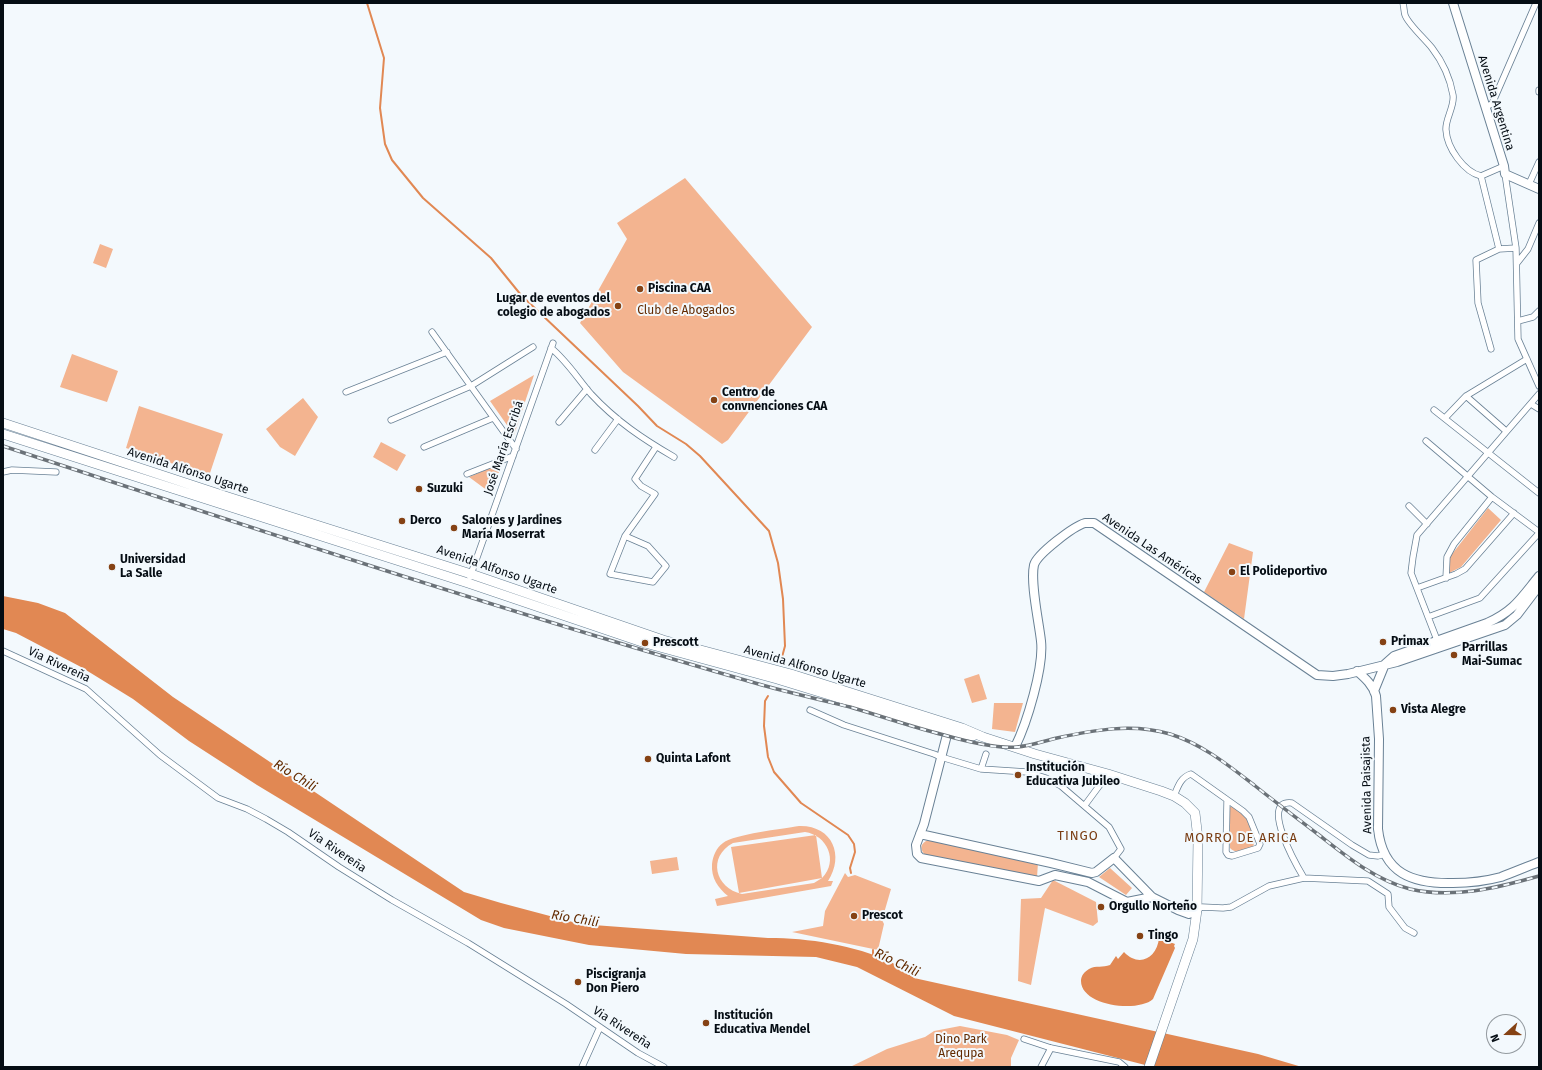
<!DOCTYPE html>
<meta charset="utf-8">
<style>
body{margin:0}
#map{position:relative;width:1542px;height:1070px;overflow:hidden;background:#f3f9fd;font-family:"Fira Sans",sans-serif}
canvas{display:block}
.frame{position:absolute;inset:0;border:4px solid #050d14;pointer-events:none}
.north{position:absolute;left:1486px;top:1014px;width:40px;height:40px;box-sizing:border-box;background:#f3f9fd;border:1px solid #949ba0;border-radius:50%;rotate:249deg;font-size:11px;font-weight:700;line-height:16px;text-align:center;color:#050d14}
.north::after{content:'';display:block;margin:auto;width:14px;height:18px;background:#854214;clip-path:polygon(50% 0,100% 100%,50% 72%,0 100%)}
</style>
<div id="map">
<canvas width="1542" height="1070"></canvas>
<div class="frame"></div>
<div class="north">N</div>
</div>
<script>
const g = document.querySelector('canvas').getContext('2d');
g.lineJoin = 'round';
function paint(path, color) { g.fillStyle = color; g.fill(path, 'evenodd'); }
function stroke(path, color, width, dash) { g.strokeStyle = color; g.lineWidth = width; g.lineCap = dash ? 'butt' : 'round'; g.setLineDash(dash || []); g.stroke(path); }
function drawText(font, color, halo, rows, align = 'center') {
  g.font = font + ' "Fira Sans",sans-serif'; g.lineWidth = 4; g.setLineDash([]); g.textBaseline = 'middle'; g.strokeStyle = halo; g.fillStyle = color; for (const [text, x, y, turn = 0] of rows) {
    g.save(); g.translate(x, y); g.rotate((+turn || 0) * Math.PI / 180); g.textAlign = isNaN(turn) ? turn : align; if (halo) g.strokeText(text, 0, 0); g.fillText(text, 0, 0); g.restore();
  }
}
paint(new Path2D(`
 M 685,178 L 812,327 L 728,440 L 722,444 L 623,372 L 580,323 L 627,239 L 617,223 Z
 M 100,244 L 113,249 L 106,268 L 93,263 Z
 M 72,354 L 118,371 L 107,402 L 60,387 Z
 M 534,375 L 514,435 L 490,401 Z
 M 303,398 L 318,417 L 295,456 L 280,447 L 266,429 Z
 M 139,406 L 223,434 L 209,476 L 126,448 Z
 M 381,442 L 406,455 L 397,471 L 373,457 Z
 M 502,463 L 492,494 L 469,477 Z
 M 1488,508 L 1501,520 L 1461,567 L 1447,574 L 1449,558 Z
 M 1229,543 L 1253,552 L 1244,619 L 1204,592 Z
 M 979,674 L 987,699 L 972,703 L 964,679 Z
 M 994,703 L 1023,703 L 1015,732 L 992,729 Z
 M 1230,807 L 1233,807 L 1246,817 L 1255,840 L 1253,847 C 1245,849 1236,855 1230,848 Z
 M 799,826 C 832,825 845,855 828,881 L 833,881 L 831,886 L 717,906 L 715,899 L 728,896 C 718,888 711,878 712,864 C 713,856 716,848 723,843 C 735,834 782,829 799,826 ZM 805,832 C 827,835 839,861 822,878 L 816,835 L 731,847 L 739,893 L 822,878 L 814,883 L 742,894 C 715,888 707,857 733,843 Z
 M 928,840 L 1038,863 L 1037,877 L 925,855 C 919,848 921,843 928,840 Z
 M 677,857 L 679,870 L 652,874 L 650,861 Z
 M 1110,868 L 1132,888 L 1126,895 L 1099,877 Z
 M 845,873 L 848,877 L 855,875 L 891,889 L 882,920 L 884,924 L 878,950 L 792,932 L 823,926 L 825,911 Z
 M 1053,880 L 1096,902 L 1098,922 L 1093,926 L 1045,908 L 1031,985 L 1018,981 L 1021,899 L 1041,898 Z
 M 960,1026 L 1007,1035 L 1019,1040 L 1011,1058 L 1011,1067 L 850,1067 L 887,1049 L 925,1037 L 934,1031 Z`), '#f3b490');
paint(new Path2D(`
 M 3,596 L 38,603 L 65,613 L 173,697 L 464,892 L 501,903 L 580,924 L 768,938 C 809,938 854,945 891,962 C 899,966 907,973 914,978 L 1258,1054 L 1302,1067 L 1153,1067 L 954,1016 L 857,967 L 816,957 L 686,954 L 589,945 L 504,928 L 481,920 L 257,785 L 189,741 L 133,699 L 81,667 L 16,633 L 3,629 Z
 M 1159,938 L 1175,944 L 1174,946 L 1175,948 L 1153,999 C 1138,1013 1081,1006 1081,981 C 1081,976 1084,972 1089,969 C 1096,965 1103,968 1110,965 L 1116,956 L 1118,959 L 1124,952 C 1139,968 1157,958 1159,938 Z`), '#e18853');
stroke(new Path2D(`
 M 367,3 L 384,58 L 380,108 L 385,144 L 392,160 L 423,198 L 491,258 L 521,295 L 638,406 L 657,426 L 686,444 L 700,456 L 769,531 L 778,563 L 783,599 L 785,646 L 782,657
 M 768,696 L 765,701 L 764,726 L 768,757 L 774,772 L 801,803 L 848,835 L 854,844 L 855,852 L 850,868 L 851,873
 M 873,957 L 873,950`), '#e18853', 2);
const street = new Path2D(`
 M 1403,3 C 1404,7 1404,12 1405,15 C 1408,24 1425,39 1432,48 C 1442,61 1450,78 1453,95 C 1455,106 1445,119 1446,130 C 1447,148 1464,172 1481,176
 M 1539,90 L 1539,92
 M 1485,107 L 1492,104 L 1536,3
 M 1505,174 L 1516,248 L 1518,339 L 1539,386
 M 1529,184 L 1539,162
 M 1499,249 L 1481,176 L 1504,166
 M 1517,263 L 1528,249 L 1539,223
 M 1518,321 L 1533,317 L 1539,311
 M 432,332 L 516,449
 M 551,348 C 567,361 578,379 591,394 C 616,421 643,439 674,457
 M 1491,349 L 1478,303 L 1476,260 L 1499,249 L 1516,248
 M 346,392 L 447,352
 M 1466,396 L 1506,431
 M 1531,404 L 1539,409
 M 1434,410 L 1539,493
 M 1445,418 L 1466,396 L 1527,359
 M 391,420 L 471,386 L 533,347
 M 559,422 L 587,389
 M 1426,441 L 1492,497 L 1539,532
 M 424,447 L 493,418
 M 595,450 L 618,419
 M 3,472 L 12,470 L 56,472
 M 467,474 L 513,456
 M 1409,506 L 1427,524
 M 625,536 L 648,546 L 666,566 L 653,582 L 610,574 L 625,536 L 655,494 L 641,486 L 635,479 L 656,447
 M 470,577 L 553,343
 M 1446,578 L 1447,557 L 1454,544 L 1492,497
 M 1417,588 L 1456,574 L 1465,569 L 1514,513
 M 1428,617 L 1480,598 L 1539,533
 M 1437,640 L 1411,573 L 1413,557 L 1417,535 L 1539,394
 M 3,651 L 86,689 L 160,755 L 218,798 L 247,809 L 266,819 L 288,832 L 339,867 L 392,900 L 468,943 L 566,1004 L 638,1053 L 664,1067
 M 810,710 L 844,725 L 934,754 L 941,757 L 981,769 L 1027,772 L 1046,778 L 1061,786 L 1109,827 L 1121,849 L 1114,858
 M 981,769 L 986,754
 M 1174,796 C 1178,786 1181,777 1191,774 L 1243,811 L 1249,817 L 1260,844 L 1258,848 L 1232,856 L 1228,855 L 1226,852 L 1227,801
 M 1085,805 L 1108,774
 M 1304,878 C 1298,868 1258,799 1292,803 L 1352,845 L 1369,855 L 1378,856 L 1385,854
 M 1197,910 L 1202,907 L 1223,908 L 1231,907 L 1269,886 L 1304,878 L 1368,881 L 1388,894 L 1389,907 L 1405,928 L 1414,933
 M 1024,1039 L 1051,1048 L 1119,1062 L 1125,1067
 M 582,1067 L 600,1027
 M 1041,1067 L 1051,1048`);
const secondary = new Path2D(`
 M 1453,3 L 1504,166 L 1505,174 L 1539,189
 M 1357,671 C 1365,678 1373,685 1376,696 L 1379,739 L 1378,829 C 1383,874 1413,884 1453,883 C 1468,883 1486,881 1501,877 C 1514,872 1526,867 1539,862
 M 1374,691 L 1385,664 L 1394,656 L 1487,623 C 1514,611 1521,598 1539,576
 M 949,727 L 924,824 L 916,845 L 917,854 L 921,858 L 1039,881 L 1055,875 L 1088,882 L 1127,902 L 1152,897
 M 1015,747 C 1027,723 1044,667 1041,641 C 1039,622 1030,583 1034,565 C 1037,554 1074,526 1085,523 C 1088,523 1091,523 1094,523 L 1317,675 L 1333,676 L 1348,674 L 1397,662 L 1505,625 L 1517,615 L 1539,586
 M 920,834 L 1051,863 L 1092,873 L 1096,872 L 1114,858 L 1152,897 L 1178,910 L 1189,914 L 1197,910`);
const primary = new Path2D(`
 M 3,423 L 228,497 L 471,574 L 663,640 L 791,674 L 962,728 L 983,737 L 1035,754 L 1108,774 L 1161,791 L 1174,796 L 1185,803 L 1195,813 L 1198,839 L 1197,910 L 1193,939 L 1149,1067
 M 3,434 L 468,583 L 645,643 L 777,679 L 947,731 L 973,736`);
stroke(street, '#698195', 7);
stroke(secondary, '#698195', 10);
stroke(primary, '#698195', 10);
stroke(street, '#fff', 5.5);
stroke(secondary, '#fff', 8);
stroke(primary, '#fff', 9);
const rail = new Path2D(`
 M 3,446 C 255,529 507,612 762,685 C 791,693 821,700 850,707 C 881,716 912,727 944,735 C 965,741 995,749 1017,747 C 1030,746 1044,741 1057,738 C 1094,730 1132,723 1170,734 C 1202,744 1228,765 1254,785 C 1275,802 1297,818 1319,835 C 1346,856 1375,880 1410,889 C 1453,899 1497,888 1539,876`);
stroke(rail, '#6b7278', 3.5);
stroke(rail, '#f3f9fd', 2, [6]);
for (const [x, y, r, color] of [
 [640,289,4,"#854214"],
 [618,306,4,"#854214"],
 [714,400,4,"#854214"],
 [419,489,4,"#854214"],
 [402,521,4,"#854214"],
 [454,528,4,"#854214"],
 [112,567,4,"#854214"],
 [1232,572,4,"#854214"],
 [1383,642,4,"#854214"],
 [645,643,4,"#854214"],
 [1454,655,4,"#854214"],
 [1393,710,4,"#854214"],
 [648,759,4,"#854214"],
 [1018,775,4,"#854214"],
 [1101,907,4,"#854214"],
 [854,916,4,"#854214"],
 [1140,936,4,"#854214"],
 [578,982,4,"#854214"],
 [706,1023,4,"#854214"]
]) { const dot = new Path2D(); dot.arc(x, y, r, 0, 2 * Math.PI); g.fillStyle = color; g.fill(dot); stroke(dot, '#f3f9fd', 1.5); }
drawText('12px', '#050d14', '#f3f9fd', [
 ["Avenida Argentina",1496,103,73],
 ["José María Escribá",504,448,-71],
 ["Avenida Alfonso Ugarte",188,471,18],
 ["Avenida Las Américas",1152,549,34],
 ["Avenida Alfonso Ugarte",497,570,19],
 ["Via Rivereña",59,665,25],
 ["Avenida Alfonso Ugarte",805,667,16],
 ["Avenida Paisajista",1367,785,-91],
 ["Via Rivereña",337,851,34],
 ["Via Rivereña",622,1028,33]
]);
drawText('bold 12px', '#050d14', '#f3f9fd', [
 ["Piscina CAA",648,289],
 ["Lugar de eventos del",610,299,"right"],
 ["colegio de abogados",610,313,"right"],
 ["Centro de",722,393],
 ["convnenciones CAA",722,407],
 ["Suzuki",427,489],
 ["Derco",410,521],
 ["Salones y Jardines",462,521],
 ["María Moserrat",462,535],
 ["Universidad",120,560],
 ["La Salle",120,574],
 ["El Polideportivo",1240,572],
 ["Primax",1391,642],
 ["Prescott",653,643],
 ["Parrillas",1462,648],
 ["Mai-Sumac",1462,662],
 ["Vista Alegre",1401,710],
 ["Quinta Lafont",656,759],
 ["Institución",1026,768],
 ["Educativa Jubileo",1026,782],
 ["Orgullo Norteño",1109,907],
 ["Prescot",862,916],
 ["Tingo",1148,936],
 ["Piscigranja",586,975],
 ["Don Piero",586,989],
 ["Institución",714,1016],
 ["Educativa Mendel",714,1030]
], 'left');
drawText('12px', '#622a00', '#f3f9fd', [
 ["Club de Abogados",686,311],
 ["Dino Park",961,1040],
 ["Arequpa",961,1054]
]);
drawText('italic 13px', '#632b00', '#f3f9fd', [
 ["Río Chili",295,776,32],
 ["Río Chili",575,919,10],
 ["Río Chili",897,963,26]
]);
g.letterSpacing = '1px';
drawText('13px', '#793c12', '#f3f9fd', [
 ["TINGO",1078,836],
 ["MORRO DE ARICA",1241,838]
]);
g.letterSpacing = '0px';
</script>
